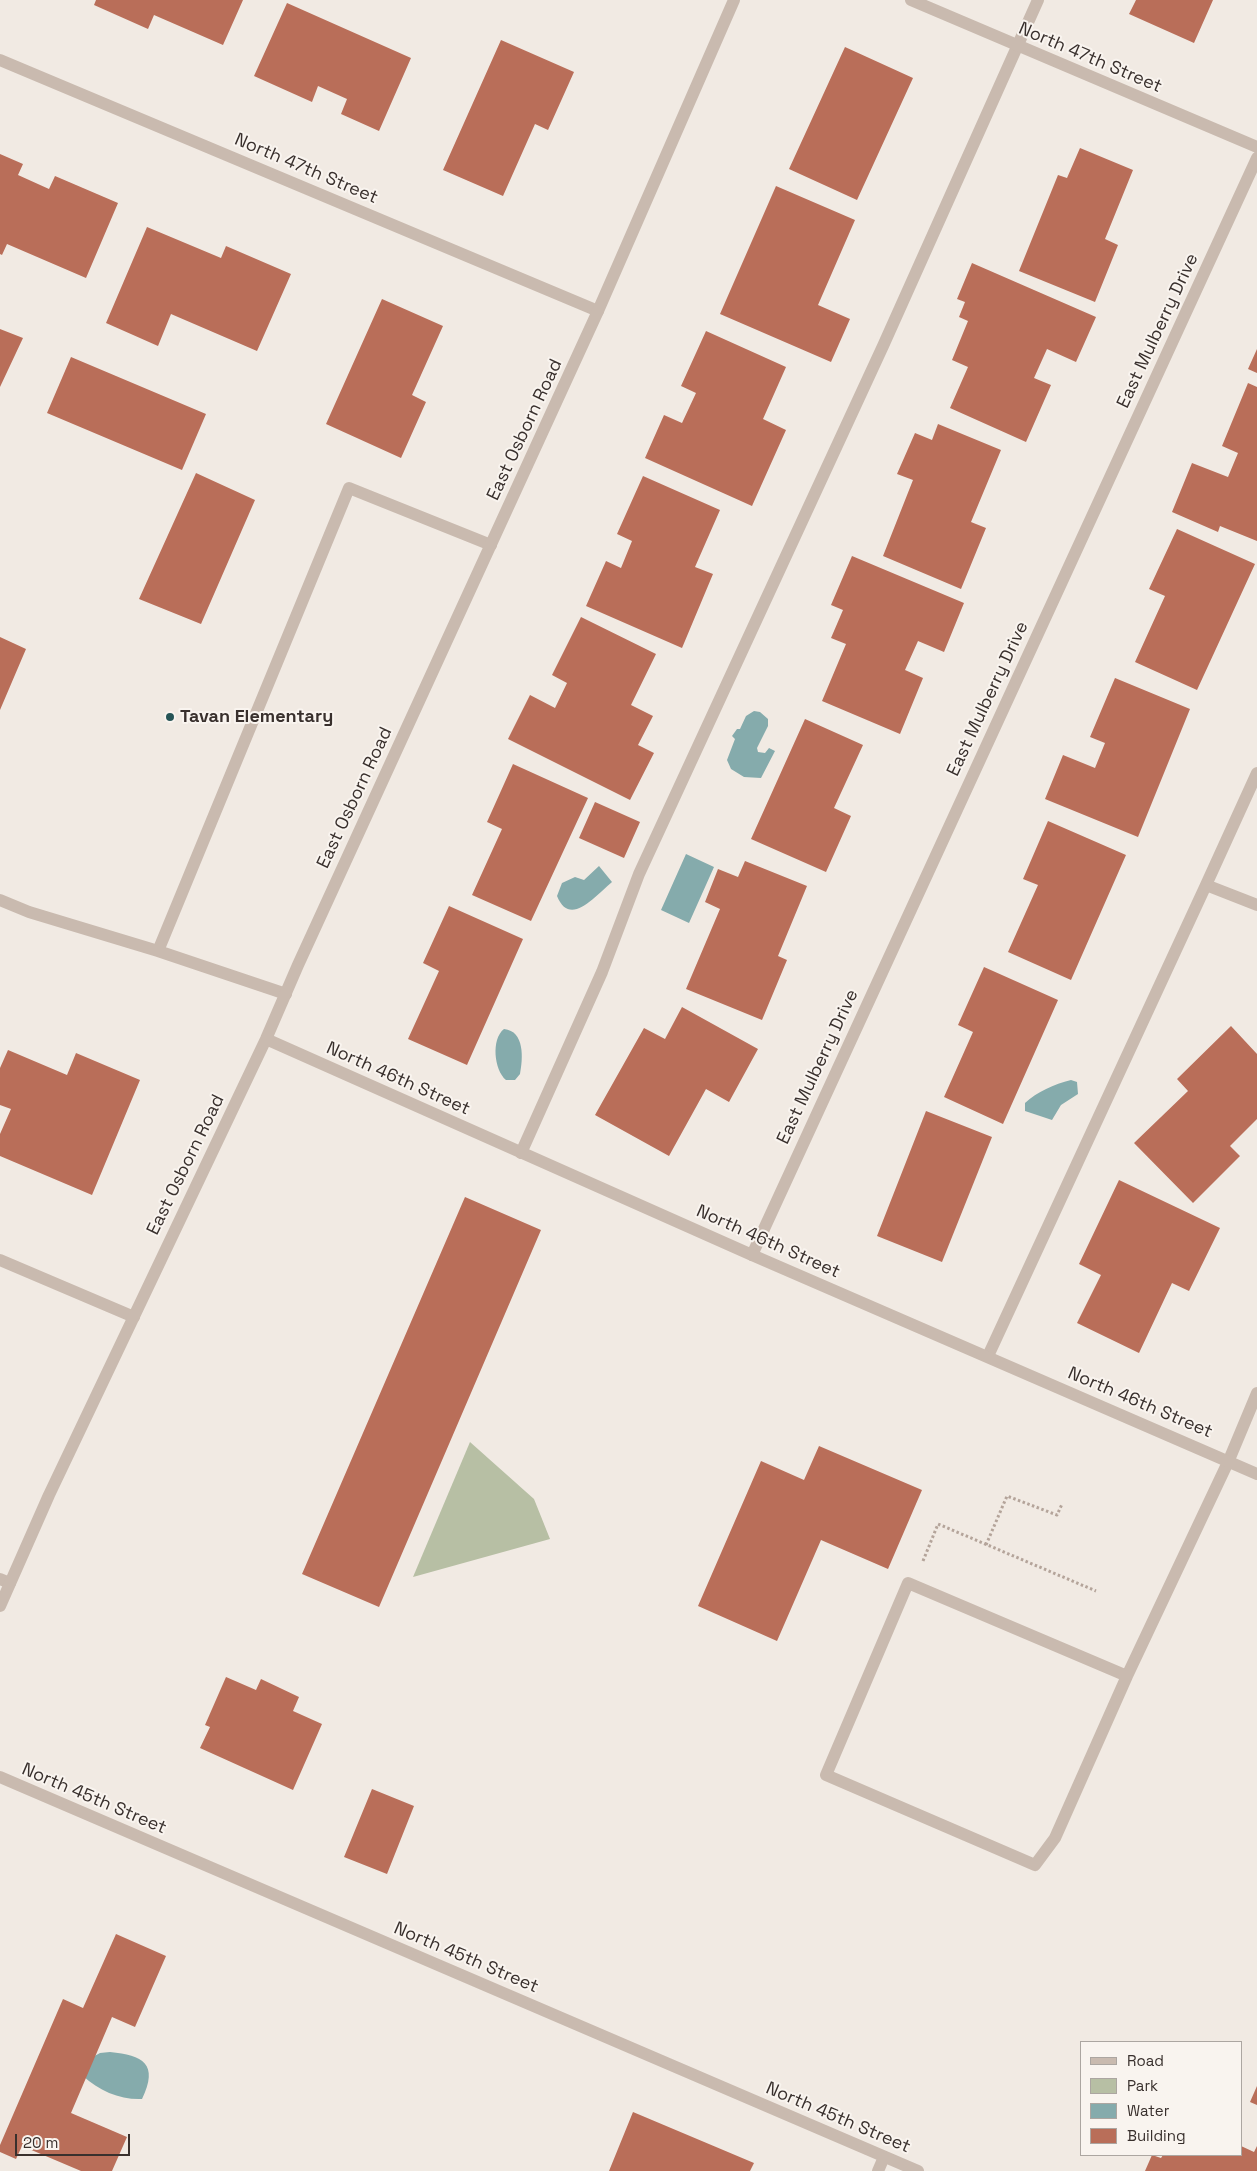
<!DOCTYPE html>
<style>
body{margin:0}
#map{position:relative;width:1257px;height:2171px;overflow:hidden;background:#f1eae3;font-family:"Space Grotesk",sans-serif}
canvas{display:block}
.legend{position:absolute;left:1080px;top:2041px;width:162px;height:115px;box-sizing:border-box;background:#f9f4ef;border:1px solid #aca6a1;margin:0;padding:6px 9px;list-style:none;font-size:15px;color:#39302d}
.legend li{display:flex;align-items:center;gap:10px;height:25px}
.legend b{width:25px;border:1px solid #aca6a1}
.scale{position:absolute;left:15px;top:2134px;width:115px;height:22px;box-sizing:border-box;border:2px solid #39302d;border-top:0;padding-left:6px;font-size:15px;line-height:18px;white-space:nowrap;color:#39302d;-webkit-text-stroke:4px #f9f4ef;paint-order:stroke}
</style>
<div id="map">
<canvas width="1257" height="2171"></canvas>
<ul class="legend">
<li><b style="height:6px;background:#c9baaf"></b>Road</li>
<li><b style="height:14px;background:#b7bfa4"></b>Park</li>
<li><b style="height:14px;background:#85abac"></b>Water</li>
<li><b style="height:14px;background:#b96e59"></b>Building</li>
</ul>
<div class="scale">20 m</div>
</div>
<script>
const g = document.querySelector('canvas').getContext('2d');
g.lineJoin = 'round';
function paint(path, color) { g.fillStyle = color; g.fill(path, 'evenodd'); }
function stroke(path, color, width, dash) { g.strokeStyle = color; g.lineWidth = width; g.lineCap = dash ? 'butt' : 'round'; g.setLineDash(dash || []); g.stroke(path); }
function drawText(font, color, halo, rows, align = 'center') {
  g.font = font + ' "Space Grotesk",sans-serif'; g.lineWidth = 4; g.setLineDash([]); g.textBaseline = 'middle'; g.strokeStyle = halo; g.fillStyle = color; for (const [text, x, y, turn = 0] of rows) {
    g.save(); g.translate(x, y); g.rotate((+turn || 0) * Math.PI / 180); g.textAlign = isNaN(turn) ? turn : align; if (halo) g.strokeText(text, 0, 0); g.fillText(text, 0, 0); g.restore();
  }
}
paint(new Path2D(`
 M 470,1442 L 534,1499 L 550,1539 L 413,1577 Z`), '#b7bfa4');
paint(new Path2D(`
 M 754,711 L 760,712 L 768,719 L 768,726 L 757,748 L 758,752 L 765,753 L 769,748 L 775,751 L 761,778 L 744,777 L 731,769 L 727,760 L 735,739 L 732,736 L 737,729 L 740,729 L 746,716 Z
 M 686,854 L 714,867 L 689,923 L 661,910 Z
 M 599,866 L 612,882 C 595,896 570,928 557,896 L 562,883 L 575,877 L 584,880 Z
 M 504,1029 C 525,1031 523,1059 520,1074 L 515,1080 L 506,1080 C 494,1070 491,1039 504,1029 Z
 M 1071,1080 L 1077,1082 L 1078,1094 L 1061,1105 L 1052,1120 L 1025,1111 L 1025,1103 C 1037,1092 1054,1084 1071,1080 Z
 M 110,2052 C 143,2055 159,2064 142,2099 C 121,2100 99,2091 83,2076 L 89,2059 L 100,2053 Z`), '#85abac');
paint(new Path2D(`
 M 96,0 L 243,0 L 223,45 L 154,15 L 148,29 L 94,5 Z
 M 1136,0 L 1213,0 L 1194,43 L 1129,14 Z
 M 287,3 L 411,58 L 379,131 L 341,114 L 347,99 L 318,86 L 312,102 L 254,76 Z
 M 501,40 L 574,72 L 548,130 L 535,124 L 503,196 L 443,170 Z
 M 845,47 L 913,78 L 857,200 L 789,169 Z
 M 1080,148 L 1133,170 L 1105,239 L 1118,245 L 1095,302 L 1019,271 L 1058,175 L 1067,178 Z
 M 0,154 L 23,164 L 18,175 L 49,189 L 55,176 L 118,203 L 86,278 L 7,244 L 2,255 L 0,254 Z
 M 776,186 L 855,220 L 818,305 L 850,319 L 831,362 L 720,314 Z
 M 147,227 L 221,258 L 226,246 L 291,274 L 257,351 L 171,314 L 158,346 L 106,323 Z
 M 972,263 L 1096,317 L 1076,362 L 1047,349 L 1034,378 L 1051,385 L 1026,442 L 950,408 L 968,367 L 952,360 L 968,321 L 959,317 L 965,302 L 957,299 Z
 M 382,299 L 443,326 L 412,395 L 426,402 L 401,458 L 326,424 Z
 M 0,329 L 23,338 L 0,387 Z
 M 706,331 L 786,367 L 763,419 L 786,430 L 752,506 L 645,458 L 664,415 L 682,423 L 696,393 L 681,386 Z
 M 1257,349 L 1257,373 L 1248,369 Z
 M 71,357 L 206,414 L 182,470 L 47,413 Z
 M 1248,383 L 1257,387 L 1257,541 L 1220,526 L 1218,532 L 1172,512 L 1192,463 L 1228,477 L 1238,453 L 1222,446 Z
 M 938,424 L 1001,450 L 971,522 L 986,528 L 961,589 L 883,556 L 913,480 L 897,474 L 915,433 L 932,440 Z
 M 196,473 L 255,500 L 201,624 L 139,599 Z
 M 643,476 L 720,510 L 695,567 L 713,574 L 682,648 L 586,606 L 606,561 L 621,568 L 632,541 L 617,534 Z
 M 1177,529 L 1255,564 L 1197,690 L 1135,662 L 1165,596 L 1149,589 Z
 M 852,556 L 964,603 L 944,652 L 918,641 L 905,670 L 923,678 L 900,734 L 822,701 L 846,644 L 831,638 L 843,610 L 831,605 Z
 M 581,617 L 656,654 L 631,705 L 653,716 L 638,745 L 654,753 L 630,800 L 508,739 L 530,695 L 555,708 L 567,683 L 552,675 Z
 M 0,637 L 26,649 L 0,710 Z
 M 1115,678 L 1190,709 L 1138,837 L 1045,799 L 1063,755 L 1095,768 L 1105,743 L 1090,737 Z
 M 805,719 L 863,745 L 834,808 L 851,816 L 826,872 L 751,839 Z
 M 513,764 L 588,798 L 531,921 L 472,895 L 502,829 L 487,822 Z
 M 595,802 L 640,822 L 624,858 L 579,838 Z
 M 1048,821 L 1126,855 L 1071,980 L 1008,952 L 1038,885 L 1023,879 Z
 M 745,861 L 807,886 L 778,956 L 787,960 L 762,1020 L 686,989 L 720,909 L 705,902 L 718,869 L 738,877 Z
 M 449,906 L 523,939 L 467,1065 L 408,1039 L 439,971 L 423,963 Z
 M 984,967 L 1058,1000 L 1003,1124 L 944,1097 L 973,1032 L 958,1025 Z
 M 682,1007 L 758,1049 L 729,1102 L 706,1089 L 669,1156 L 595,1115 L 644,1028 L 665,1039 Z
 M 1231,1026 L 1257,1054 L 1257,1119 L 1230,1146 L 1240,1156 L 1193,1203 L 1134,1143 L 1188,1091 L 1177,1079 Z
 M 8,1050 L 67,1075 L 76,1053 L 140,1080 L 92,1195 L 0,1156 L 0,1134 L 11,1109 L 0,1105 L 0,1068 Z
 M 926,1111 L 992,1137 L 942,1262 L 877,1236 Z
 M 1119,1180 L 1220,1228 L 1189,1291 L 1172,1283 L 1139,1353 L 1077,1323 L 1101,1275 L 1079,1264 Z
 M 465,1197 L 541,1230 L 379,1607 L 302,1574 Z
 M 819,1446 L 922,1490 L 888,1569 L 821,1540 L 777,1641 L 698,1606 L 761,1461 L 804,1480 Z
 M 226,1677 L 256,1690 L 261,1679 L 299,1697 L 293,1711 L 322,1724 L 293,1790 L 200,1748 L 210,1727 L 205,1725 Z
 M 372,1789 L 414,1806 L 387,1874 L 344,1857 Z
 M 116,1934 L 166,1956 L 135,2027 L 112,2017 L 71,2113 L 127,2137 L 112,2171 L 81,2171 L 22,2146 L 16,2159 L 0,2152 L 0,2145 L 63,1999 L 83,2008 Z
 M 1257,2086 L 1257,2105 L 1250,2102 Z
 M 633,2112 L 754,2163 L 750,2171 L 609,2171 Z
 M 1241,2146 L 1254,2152 L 1257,2146 L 1257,2171 L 1145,2171 L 1152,2155 L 1161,2158 L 1163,2155 L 1241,2155 Z`), '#b96e59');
stroke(new Path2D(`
 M 986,1545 L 1007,1496 L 1057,1515 L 1062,1504
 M 923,1561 L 938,1524 L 1096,1591`), '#b4a49a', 3, [2.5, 2.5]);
stroke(new Path2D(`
 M 1206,885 L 1257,773
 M 0,900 L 29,912 L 158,951 L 286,994
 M 158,951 L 349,488 L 491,545
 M 521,1153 L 602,972 L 639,874 L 883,346 L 1038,0
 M 988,1356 L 1206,885 L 1257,905
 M 0,1579 L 10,1583
 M 1127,1676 L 908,1583 L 826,1775 L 1035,1865 L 1055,1838 L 1127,1676 L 1229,1460`), '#c9baaf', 12);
stroke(new Path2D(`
 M 911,0 L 1257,147
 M 0,60 L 598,311
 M 752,1255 L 1257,158
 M 0,1260 L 134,1317
 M 1229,1460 L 1257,1393
 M 0,1777 L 918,2171
 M 878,2171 L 884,2157`), '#c9baaf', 12);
stroke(new Path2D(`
 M 266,1039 L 752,1255 L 1257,1474
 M 0,1606 L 49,1495 L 266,1039 L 298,965 L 598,311 L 734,0`), '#c9baaf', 12);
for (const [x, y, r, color] of [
 [170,717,5,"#265456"]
]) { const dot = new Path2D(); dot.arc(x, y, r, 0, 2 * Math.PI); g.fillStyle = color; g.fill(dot); stroke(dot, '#f9f4ef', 2); }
drawText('18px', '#39302d', '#f9f4ef', [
 ["North 47th Street",1090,58,23],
 ["North 47th Street",306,169,23],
 ["East Mulberry Drive",1158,331,-65],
 ["East Osborn Road",525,430,-65],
 ["East Mulberry Drive",988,699,-65],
 ["East Osborn Road",355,798,-65],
 ["East Mulberry Drive",818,1067,-65],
 ["North 46th Street",398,1079,24],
 ["East Osborn Road",186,1165,-64],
 ["North 46th Street",768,1242,24],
 ["North 46th Street",1140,1403,23],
 ["North 45th Street",94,1799,23],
 ["North 45th Street",466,1958,23],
 ["North 45th Street",838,2118,23]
]);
drawText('bold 18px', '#39302d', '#f9f4ef', [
 ["Tavan Elementary",180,717]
], 'left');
</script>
